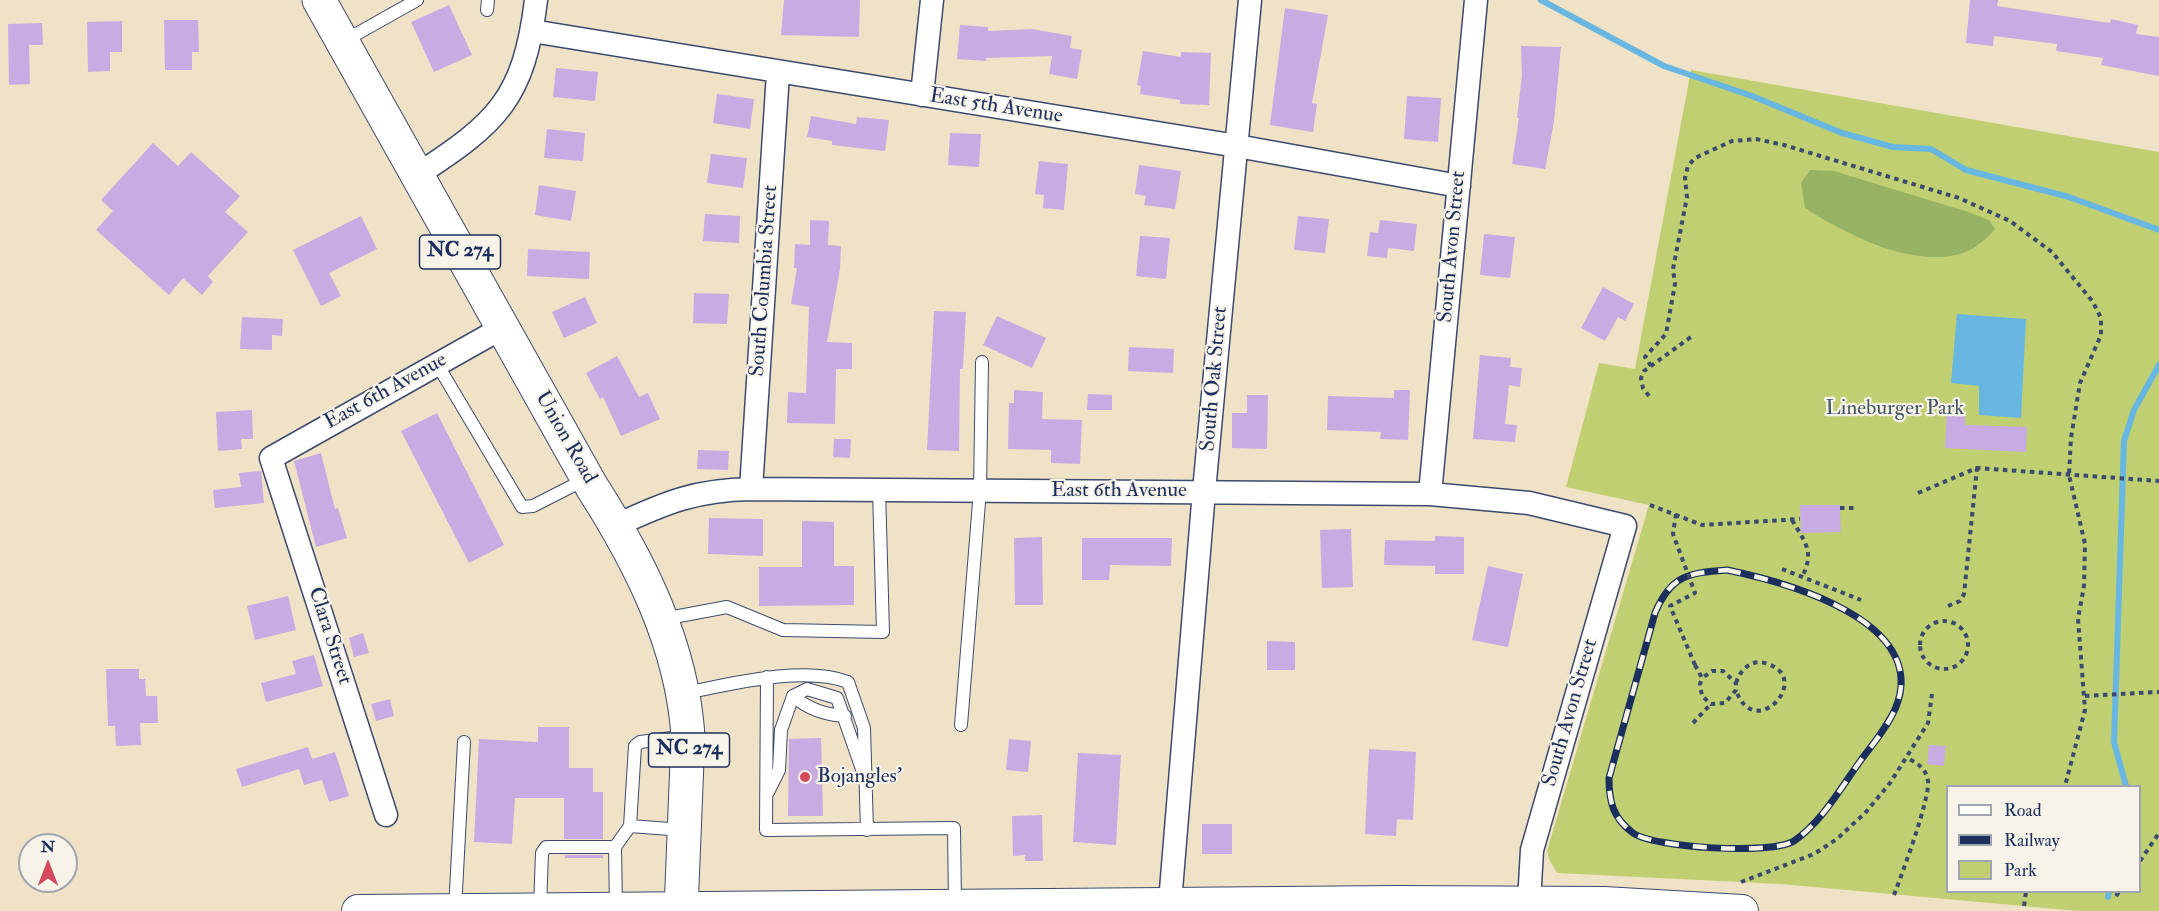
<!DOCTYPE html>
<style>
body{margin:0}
#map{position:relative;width:2159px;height:911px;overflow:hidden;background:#f0e2c6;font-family:"IM FELL Double Pica",serif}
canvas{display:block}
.legend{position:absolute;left:1946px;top:785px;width:195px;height:108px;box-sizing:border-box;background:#f7f3e8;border:2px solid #9fa5b1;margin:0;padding:8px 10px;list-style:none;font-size:18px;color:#1b2f5e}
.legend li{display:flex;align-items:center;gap:12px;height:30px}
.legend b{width:30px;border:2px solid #9fa5b1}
.north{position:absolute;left:18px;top:833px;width:60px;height:60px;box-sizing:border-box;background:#f7f3e8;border:2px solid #9fa5b1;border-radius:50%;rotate:0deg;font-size:16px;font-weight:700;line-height:24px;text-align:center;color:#1b2f5e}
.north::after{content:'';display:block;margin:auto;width:21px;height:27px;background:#d1495b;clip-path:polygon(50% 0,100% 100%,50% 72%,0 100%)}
</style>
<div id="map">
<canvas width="2159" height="911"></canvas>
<ul class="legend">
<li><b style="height:8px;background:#fff"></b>Road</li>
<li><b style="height:8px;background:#1b2f5e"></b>Railway</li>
<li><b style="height:16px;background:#bfcf71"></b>Park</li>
</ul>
<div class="north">N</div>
</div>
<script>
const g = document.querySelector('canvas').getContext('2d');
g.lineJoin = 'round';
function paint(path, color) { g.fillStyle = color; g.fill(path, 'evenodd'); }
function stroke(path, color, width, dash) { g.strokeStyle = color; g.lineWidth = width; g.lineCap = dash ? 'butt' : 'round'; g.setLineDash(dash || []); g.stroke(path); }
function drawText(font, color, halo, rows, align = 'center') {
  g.font = font + ' "IM FELL Double Pica",serif'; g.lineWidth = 4.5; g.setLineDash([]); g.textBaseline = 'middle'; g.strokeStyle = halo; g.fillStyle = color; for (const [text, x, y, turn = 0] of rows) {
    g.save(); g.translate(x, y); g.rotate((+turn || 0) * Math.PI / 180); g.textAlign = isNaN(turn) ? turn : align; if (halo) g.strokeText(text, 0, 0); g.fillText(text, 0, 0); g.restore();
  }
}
paint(new Path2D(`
 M 1691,70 L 2159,152 L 2159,911 L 2078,911 L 1781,884 L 1557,873 L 1549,859 L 1547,851 L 1649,505 L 1566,487 L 1599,363 L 1635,369 ZM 1948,786 L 2140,786 L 2140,892 L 1948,892 Z`), '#bfcf71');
paint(new Path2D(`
 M 1810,170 L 1834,171 L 1968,212 L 1989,220 L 1995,229 C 1988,237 1979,245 1970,250 C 1920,273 1847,235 1805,208 L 1801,183 Z`), '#97b263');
paint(new Path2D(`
 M 1957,314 L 2026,319 L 2021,418 L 1979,415 L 1979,386 L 1951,383 Z`), '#67b7e2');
stroke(new Path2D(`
 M 1541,0 L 1664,66 L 1752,96 L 1842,133 L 1893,147 L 1931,149 L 1966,170 L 2069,197 L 2159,230
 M 2126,786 L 2114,742 L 2124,441 L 2134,410 L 2159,365
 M 2108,897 L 2109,892`), '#67b7e2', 6);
paint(new Path2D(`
 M 784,0 L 860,0 L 859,37 L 781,35 Z
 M 1970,0 L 1998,0 L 1997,6 L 2110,23 L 2111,19 L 2138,25 L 2136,34 L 2159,37 L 2159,76 L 2101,65 L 2103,58 L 2056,51 L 2057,44 L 1994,36 L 1993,46 L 1966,43 Z
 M 449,5 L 472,55 L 434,72 L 411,22 Z
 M 1285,8 L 1328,15 L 1312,103 L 1317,104 L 1313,132 L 1270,125 Z
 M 164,20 L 198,20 L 199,52 L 192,52 L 192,70 L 165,70 Z
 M 122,21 L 122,52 L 110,52 L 110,71 L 88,72 L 87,22 Z
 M 42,23 L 43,45 L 29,45 L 30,84 L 9,85 L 8,24 Z
 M 960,25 L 988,27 L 988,31 L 1032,29 L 1072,36 L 1070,48 L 1082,50 L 1077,79 L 1049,74 L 1052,56 L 986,58 L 986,61 L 957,59 Z
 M 1521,46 L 1561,47 L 1554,122 L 1545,169 L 1512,164 L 1519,118 L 1517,118 L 1522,75 Z
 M 1143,51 L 1181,57 L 1181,52 L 1211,53 L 1209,105 L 1180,104 L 1180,100 L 1140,94 L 1141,86 L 1137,85 Z
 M 556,68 L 598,72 L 595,101 L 553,97 Z
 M 717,94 L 754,99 L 750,129 L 713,123 Z
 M 1407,96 L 1441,98 L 1438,142 L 1404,139 Z
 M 811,116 L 856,124 L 857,117 L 889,120 L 885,151 L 832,145 L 832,141 L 807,137 Z
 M 547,129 L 585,133 L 583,161 L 544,158 Z
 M 950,133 L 981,134 L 979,167 L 948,165 Z
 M 153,143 L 178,166 L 191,152 L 240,196 L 225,212 L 248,232 L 208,276 L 213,282 L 202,295 L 183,278 L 169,295 L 96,230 L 113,211 L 101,200 Z
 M 711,154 L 747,158 L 743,188 L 707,183 Z
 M 1039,161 L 1068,164 L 1064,210 L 1043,208 L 1044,195 L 1035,194 Z
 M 1139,165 L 1181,171 L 1175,209 L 1144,205 L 1146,196 L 1135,194 Z
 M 539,185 L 576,191 L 571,221 L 535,215 Z
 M 705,214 L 740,216 L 739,243 L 703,241 Z
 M 361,216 L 377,249 L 329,273 L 341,296 L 321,306 L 293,250 Z
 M 1298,216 L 1329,219 L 1325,253 L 1294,250 Z
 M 810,220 L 829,221 L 828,245 L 841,246 L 840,269 L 827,342 L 852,343 L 852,369 L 836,369 L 835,424 L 787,423 L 788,392 L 806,393 L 809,307 L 791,304 L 797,268 L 794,268 L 795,244 L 810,245 Z
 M 1380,220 L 1417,224 L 1414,251 L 1388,248 L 1387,258 L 1367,256 L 1370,232 L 1378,233 Z
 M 1484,234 L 1515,237 L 1510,278 L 1480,275 Z
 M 1140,236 L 1170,238 L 1166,279 L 1136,276 Z
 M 528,249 L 590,252 L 589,279 L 527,276 Z
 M 1603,287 L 1634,304 L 1625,321 L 1618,317 L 1605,341 L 1581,328 Z
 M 694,293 L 729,294 L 727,324 L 693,323 Z
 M 585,297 L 597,323 L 564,338 L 552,312 Z
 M 934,311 L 966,312 L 963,369 L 960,369 L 959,451 L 927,450 Z
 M 997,316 L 1046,338 L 1032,368 L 983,345 Z
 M 242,317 L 283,319 L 282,336 L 272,335 L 272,350 L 240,349 Z
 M 1129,347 L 1174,349 L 1173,373 L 1128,371 Z
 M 1480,355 L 1511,358 L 1510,367 L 1522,368 L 1520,387 L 1509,385 L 1505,424 L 1517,425 L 1515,442 L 1473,439 Z
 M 617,356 L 639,397 L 648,393 L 660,419 L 621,436 L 603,397 L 600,399 L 586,373 Z
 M 1014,390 L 1043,392 L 1042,419 L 1082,420 L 1080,464 L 1051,463 L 1051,450 L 1008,449 L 1009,403 L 1014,403 Z
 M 1394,390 L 1410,390 L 1408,440 L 1380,439 L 1381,432 L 1327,430 L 1328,396 L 1394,398 Z
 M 1088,394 L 1112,395 L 1112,410 L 1087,410 Z
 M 1247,395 L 1268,395 L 1267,449 L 1232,448 L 1232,413 L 1247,413 Z
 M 252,410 L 253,439 L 241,439 L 242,449 L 218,451 L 216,412 Z
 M 1947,411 L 1965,412 L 1965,425 L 2027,427 L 2026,452 L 1945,448 Z
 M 437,413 L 504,545 L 469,563 L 401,431 Z
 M 834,439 L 851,439 L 850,458 L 833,457 Z
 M 698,450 L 729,451 L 728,470 L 697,469 Z
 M 321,453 L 335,509 L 338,508 L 347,538 L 316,547 L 294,461 Z
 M 261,471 L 264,503 L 215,508 L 213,490 L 241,487 L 239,473 Z
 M 1800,505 L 1840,505 L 1841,532 L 1801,533 Z
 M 709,518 L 763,519 L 763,556 L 708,554 Z
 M 802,521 L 834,522 L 834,566 L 854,566 L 854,605 L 759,606 L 759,567 L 802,567 Z
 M 1351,529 L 1353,587 L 1322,588 L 1320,530 Z
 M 1435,536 L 1464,537 L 1464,574 L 1435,574 L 1435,566 L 1384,565 L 1385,540 L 1435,541 Z
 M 1042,537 L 1043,605 L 1015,605 L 1014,538 Z
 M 1082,538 L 1172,538 L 1171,566 L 1110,565 L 1109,580 L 1082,580 Z
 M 1488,566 L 1523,574 L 1508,647 L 1472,640 Z
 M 288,596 L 296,630 L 255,640 L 247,606 Z
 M 363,633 L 369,653 L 354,657 L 349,638 Z
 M 1267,641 L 1295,642 L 1295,670 L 1267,670 Z
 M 314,655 L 323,686 L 266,702 L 261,683 L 296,674 L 292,661 Z
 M 106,669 L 139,669 L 139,679 L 145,679 L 146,696 L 157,696 L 158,723 L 140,723 L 141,745 L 116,746 L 115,726 L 108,726 Z
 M 390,699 L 394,716 L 376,721 L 371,704 Z
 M 538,727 L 569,727 L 569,768 L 593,768 L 593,792 L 603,792 L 603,839 L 564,839 L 564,798 L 515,798 L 512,844 L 474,842 L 479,739 L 538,742 Z
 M 821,738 L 823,816 L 788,816 L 789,739 Z
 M 1009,739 L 1031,741 L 1028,772 L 1006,770 Z
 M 1929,745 L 1946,746 L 1944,766 L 1927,764 Z
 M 308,747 L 312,759 L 335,752 L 349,796 L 329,802 L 322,780 L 304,785 L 299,769 L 242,787 L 236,769 Z
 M 1369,749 L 1416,752 L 1413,820 L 1397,819 L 1396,836 L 1365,834 Z
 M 1078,753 L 1121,755 L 1116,845 L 1073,842 Z
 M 1042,815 L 1043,861 L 1025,861 L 1025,855 L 1013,856 L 1012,816 Z
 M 1202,824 L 1232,824 L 1232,854 L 1202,854 Z
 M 565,855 L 603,855 L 603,858 L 565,858 Z`), '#c9abe4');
const lane = new Path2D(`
 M 487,10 L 488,0
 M 344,41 L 417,0
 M 437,364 L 522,507 L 533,506 L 586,479
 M 663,619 L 727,607 L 783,630 L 883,632 L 879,490
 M 767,677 L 766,830 L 954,828 L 955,904
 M 685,693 C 731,684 803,665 848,682 L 864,728 L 867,830
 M 793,696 C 807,708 826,715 845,716
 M 961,725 L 980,490 L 982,362
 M 768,792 L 779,770 L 781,730 L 793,696 L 807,689 L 837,698 L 862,769
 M 683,830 L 630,826 L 635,746 L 640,742 L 687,736
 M 615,847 L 630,826
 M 540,908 L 542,853 L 546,847 L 615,847 L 616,908
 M 455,909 L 464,742`);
const street = new Path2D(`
 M 532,31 L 1237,146 L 1459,186
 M 922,95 L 932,0
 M 417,175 C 497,123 524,99 536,0
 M 751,489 L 778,73
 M 1430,494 L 1476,0
 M 617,525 C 667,502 696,490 751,489 L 1430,494 L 1529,503 L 1625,526 L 1532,850 L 1529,902
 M 386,815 L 271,458 L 502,328
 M 1170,902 L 1204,491 L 1250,0`);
const secondary = new Path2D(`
 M 358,911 L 1395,902 L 1604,903 L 1742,911`);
const primary = new Path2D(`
 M 319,0 L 592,487 C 640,562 682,645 688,736 L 681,911`);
stroke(lane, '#3b4a6e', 14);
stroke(street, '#3b4a6e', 25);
stroke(secondary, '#3b4a6e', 34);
stroke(primary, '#3b4a6e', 35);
stroke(new Path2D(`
 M 1651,366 L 1645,357 L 1666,334 L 1675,284 L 1673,269 L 1687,197 L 1685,178 L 1688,166 L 1695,158 L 1732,141 L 1756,139 L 1784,145 L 1959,198 L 2010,221 L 2052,252 L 2093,302 L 2101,318 L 2101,335 L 2080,383 L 2071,438 L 2069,475 L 2085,544 L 2084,586 L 2078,619 L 2085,710 L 2065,786
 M 1649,396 L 1643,388 L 1641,378 L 1644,371 L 1691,337
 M 1918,493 L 1977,468 L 2159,481
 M 1650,505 L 1702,525 L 1800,519
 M 1840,508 L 1855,508
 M 1792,520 C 1805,542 1815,552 1802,577
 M 1782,569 L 1861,600
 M 1948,606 L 1960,601 L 1964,594 L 1977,468
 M1920 645a24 24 0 1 1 48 0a24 24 0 1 1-48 0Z
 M 1695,665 L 1702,678 L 1700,684 L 1702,696 L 1711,704 L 1725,703 L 1736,690 L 1736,683 L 1723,671 L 1712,671 L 1702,678
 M 1736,683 C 1741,668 1753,658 1768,664 C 1813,679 1754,743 1736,690
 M 2085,696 L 2159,692
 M 1693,723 L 1711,704
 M 2140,861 L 2159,833
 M 1741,882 L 1814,854 L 1837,839 L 1866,812 L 1890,783 L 1928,723 L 1932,694
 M 1894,895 C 1902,874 1930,799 1928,781 C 1926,768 1917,763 1907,758
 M 2116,896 L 2119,892
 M 2024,906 L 2026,892`), '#3b4a6e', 4, [4.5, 4.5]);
stroke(lane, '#fff', 12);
stroke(street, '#fff', 22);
stroke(secondary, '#fff', 32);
stroke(primary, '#fff', 33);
const rail = new Path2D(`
 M 1727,570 C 1786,582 1930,621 1896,707 C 1888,726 1873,744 1861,760 C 1842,786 1822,822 1794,841 C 1772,855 1654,848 1633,833 C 1613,818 1609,802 1609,778 L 1655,613 C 1671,575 1688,573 1727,570 Z`);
stroke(rail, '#1b2f5e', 7);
stroke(rail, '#f7f3e8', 4.5, [14]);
stroke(new Path2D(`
 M 1676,514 L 1673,534 L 1695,593 L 1670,606 L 1695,665`), '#3b4a6e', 4, [4.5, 4.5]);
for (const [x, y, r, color] of [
 [805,777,6,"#d1495b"]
]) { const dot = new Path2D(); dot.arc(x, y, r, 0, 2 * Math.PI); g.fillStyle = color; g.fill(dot); stroke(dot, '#f7f3e8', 2); }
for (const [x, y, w] of [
 [460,252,81],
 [689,750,81]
]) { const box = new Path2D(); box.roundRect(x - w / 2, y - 17, w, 34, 4.5); g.fillStyle = '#f7f3e8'; g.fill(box); stroke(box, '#1b2f5e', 1.5); }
drawText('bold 20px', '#1b2f5e', null, [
 ["NC 274",460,252],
 ["NC 274",689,750]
]);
drawText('21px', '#1b2f5e', '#f7f3e8', [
 ["East 5th Avenue",996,107,9],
 ["South Avon Street",1453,247,-85],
 ["South Columbia Street",765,281,-86],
 ["South Oak Street",1215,379,-85],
 ["East 6th Avenue",386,392,-29],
 ["Union Road",565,438,60],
 ["East 6th Avenue",1119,491],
 ["Clara Street",329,636,72],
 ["South Avon Street",1571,713,-74]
]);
drawText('21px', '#445763', '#f7f3e8', [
 ["Lineburger Park",1895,409]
]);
drawText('21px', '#1b2f5e', '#f7f3e8', [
 ["Bojangles'",817,777]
], 'left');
</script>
